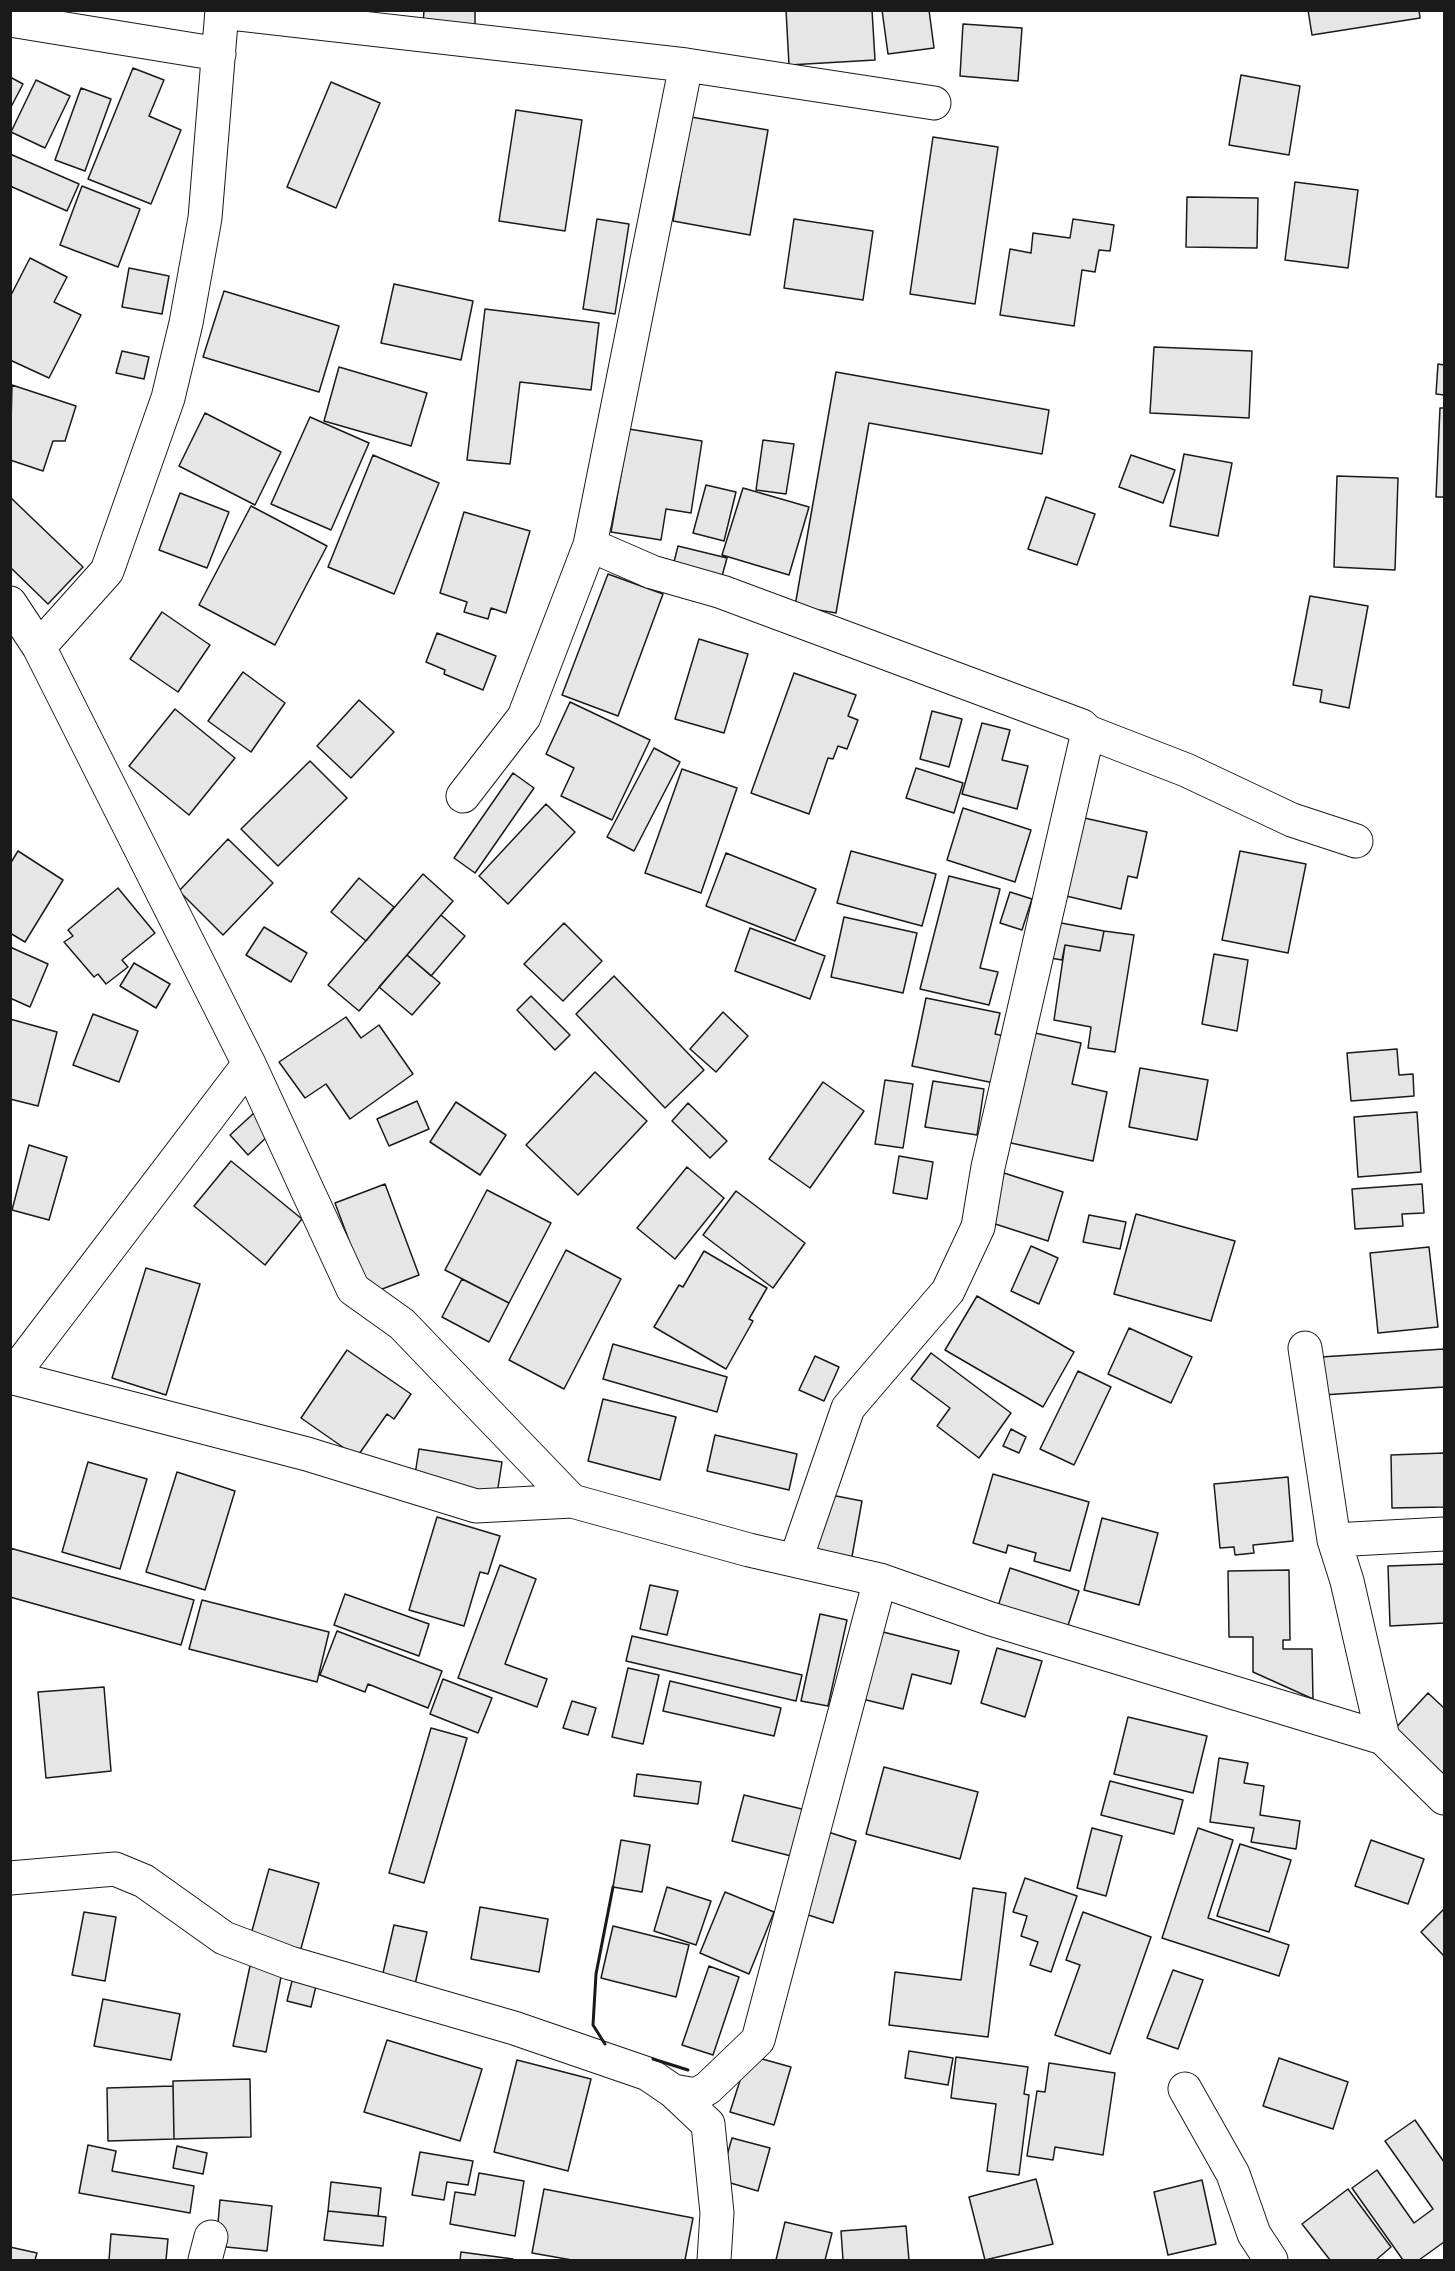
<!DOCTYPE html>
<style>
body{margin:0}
#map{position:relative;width:1455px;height:2271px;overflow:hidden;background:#fff;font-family:"Fira Sans",sans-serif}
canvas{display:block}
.frame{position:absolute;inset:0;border:12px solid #1a1a1a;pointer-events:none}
</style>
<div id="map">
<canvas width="1455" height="2271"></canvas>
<div class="frame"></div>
</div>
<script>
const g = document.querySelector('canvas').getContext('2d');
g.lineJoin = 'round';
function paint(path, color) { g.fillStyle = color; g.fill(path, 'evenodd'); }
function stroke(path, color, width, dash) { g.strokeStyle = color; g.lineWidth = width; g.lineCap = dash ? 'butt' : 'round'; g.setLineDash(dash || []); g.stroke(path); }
const building = new Path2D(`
 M 424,10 L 475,10 L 475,26 L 423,25 Z
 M 786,10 L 872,10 L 875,60 L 789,65 Z
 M 882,10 L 929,10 L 934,48 L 888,54 Z
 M 1308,10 L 1419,10 L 1420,18 L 1312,35 Z
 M 963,24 L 1022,28 L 1018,81 L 960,76 Z
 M 133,68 L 164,80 L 149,116 L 181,130 L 151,204 L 88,179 Z
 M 1241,75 L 1300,86 L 1289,155 L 1229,145 Z
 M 10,77 L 23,84 L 10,109 Z
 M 36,80 L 70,96 L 45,148 L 11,132 Z
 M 331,82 L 380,103 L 336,208 L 287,187 Z
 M 81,88 L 111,99 L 85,171 L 55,160 Z
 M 516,110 L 582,120 L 565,231 L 499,221 Z
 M 691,117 L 768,130 L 750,235 L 673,221 Z
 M 933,137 L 998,147 L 975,304 L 910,294 Z
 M 10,154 L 79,184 L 67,211 L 10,186 Z
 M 1295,182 L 1358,190 L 1348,268 L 1285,260 Z
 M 82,186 L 140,209 L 118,267 L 60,245 Z
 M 1187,197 L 1258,198 L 1257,248 L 1186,247 Z
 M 597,219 L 629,224 L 615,314 L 583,309 Z
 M 794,219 L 873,231 L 863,300 L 784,288 Z
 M 1073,219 L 1114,225 L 1110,251 L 1099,250 L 1095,272 L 1082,270 L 1074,326 L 1000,315 L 1010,249 L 1031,253 L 1033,233 L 1070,238 Z
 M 30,258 L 67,277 L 54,302 L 81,315 L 49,378 L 10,360 L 10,297 Z
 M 129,268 L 169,276 L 162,314 L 122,307 Z
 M 394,284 L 473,301 L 461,360 L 381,343 Z
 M 224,291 L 339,326 L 319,392 L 203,357 Z
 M 485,309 L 599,323 L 591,390 L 520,382 L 510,464 L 467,460 Z
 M 1154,347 L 1252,351 L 1249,418 L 1150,413 Z
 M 122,351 L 149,357 L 144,379 L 116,373 Z
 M 1438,364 L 1444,365 L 1444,395 L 1436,394 Z
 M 339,367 L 427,393 L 411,446 L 324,421 Z
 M 836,372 L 1049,410 L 1042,454 L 869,423 L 836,613 L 795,606 Z
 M 12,385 L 76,406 L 65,441 L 53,441 L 43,471 L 10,460 Z
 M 1440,408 L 1444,408 L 1444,497 L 1436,497 Z
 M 205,413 L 281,452 L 255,505 L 179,466 Z
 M 310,417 L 369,443 L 331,530 L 271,504 Z
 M 629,429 L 702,441 L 691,513 L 666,509 L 661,540 L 611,532 Z
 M 763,440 L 794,444 L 786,494 L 756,490 Z
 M 1184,454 L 1232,463 L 1218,536 L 1170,526 Z
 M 373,455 L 439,483 L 394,594 L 328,567 Z
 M 1131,455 L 1175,470 L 1163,503 L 1119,487 Z
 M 1337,476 L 1398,478 L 1395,570 L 1334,567 Z
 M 706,485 L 736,492 L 724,541 L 693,533 Z
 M 743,488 L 809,507 L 789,575 L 722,555 Z
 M 180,493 L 229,512 L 207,568 L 159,550 Z
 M 10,497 L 83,567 L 48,604 L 10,567 Z
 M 1046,497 L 1095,514 L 1077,565 L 1028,549 Z
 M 251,506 L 327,546 L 275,645 L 199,605 Z
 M 464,512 L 530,531 L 506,613 L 491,608 L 488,619 L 464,612 L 467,602 L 440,593 Z
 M 678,546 L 727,558 L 719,587 L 671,574 Z
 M 608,574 L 663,594 L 618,716 L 562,695 Z
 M 1310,596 L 1368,606 L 1349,708 L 1320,702 L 1322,690 L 1293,685 Z
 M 162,612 L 210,645 L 178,692 L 130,659 Z
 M 437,633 L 496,656 L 483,690 L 444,674 L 445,670 L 426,662 Z
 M 699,639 L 748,654 L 724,733 L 675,719 Z
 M 243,672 L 285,703 L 251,752 L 208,721 Z
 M 794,673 L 856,695 L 848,716 L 858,720 L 847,749 L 838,746 L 833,759 L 828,758 L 809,814 L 751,793 Z
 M 359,700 L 394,732 L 351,778 L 317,746 Z
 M 570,702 L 650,740 L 612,820 L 561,796 L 574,768 L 546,754 Z
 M 175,709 L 235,758 L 189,815 L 129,766 Z
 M 932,711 L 962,719 L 949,767 L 920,759 Z
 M 982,723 L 1010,730 L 1002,760 L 1028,766 L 1017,809 L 962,794 Z
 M 654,748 L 680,762 L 634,851 L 607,837 Z
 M 310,761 L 347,798 L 278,866 L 241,829 Z
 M 916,768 L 963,783 L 954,813 L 906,798 Z
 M 682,769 L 737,788 L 701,893 L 645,873 Z
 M 513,773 L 534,788 L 475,873 L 454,858 Z
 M 546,804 L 575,832 L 508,904 L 479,876 Z
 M 963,808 L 1031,830 L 1015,882 L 947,860 Z
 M 1080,817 L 1147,832 L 1137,878 L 1128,876 L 1121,909 L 1062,895 Z
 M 228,839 L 273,883 L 223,935 L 179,891 Z
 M 18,851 L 63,880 L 25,942 L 10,933 L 10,864 Z
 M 851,851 L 936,874 L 922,926 L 837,903 Z
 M 1240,851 L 1306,864 L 1288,953 L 1222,940 Z
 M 726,853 L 816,889 L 795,941 L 706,906 Z
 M 423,874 L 453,901 L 359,1011 L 328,985 Z
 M 949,876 L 1000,889 L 980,968 L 998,972 L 989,1005 L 920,989 Z
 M 359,878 L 394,907 L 366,941 L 331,912 Z
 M 118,888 L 155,933 L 122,960 L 128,967 L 106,984 L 98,974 L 94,977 L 64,942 L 73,936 L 68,930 Z
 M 1010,892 L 1032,899 L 1022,930 L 1000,923 Z
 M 441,915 L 465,936 L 431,976 L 407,955 Z
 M 844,917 L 917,933 L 903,993 L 831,977 Z
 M 1056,922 L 1104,931 L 1100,951 L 1065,945 L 1062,960 L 1050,958 Z
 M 564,923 L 602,961 L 563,1001 L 524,964 Z
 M 264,927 L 307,953 L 291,982 L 246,955 Z
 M 750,928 L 825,956 L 810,999 L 735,971 Z
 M 1104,931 L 1134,935 L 1115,1052 L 1088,1048 L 1091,1027 L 1054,1020 L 1065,945 L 1100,951 Z
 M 10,947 L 48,964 L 30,1007 L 10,998 Z
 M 1214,954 L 1248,960 L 1237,1031 L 1202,1024 Z
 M 407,955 L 440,983 L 412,1015 L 379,987 Z
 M 134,963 L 170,984 L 156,1008 L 120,986 Z
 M 614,976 L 704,1070 L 665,1108 L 576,1014 Z
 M 531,996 L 570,1035 L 555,1050 L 517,1010 Z
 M 926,998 L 1000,1013 L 995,1034 L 1004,1036 L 994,1083 L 912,1066 Z
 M 723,1012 L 748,1036 L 716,1072 L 690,1049 Z
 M 93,1014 L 138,1031 L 119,1082 L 73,1065 Z
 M 346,1017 L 361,1038 L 379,1025 L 413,1074 L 350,1119 L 326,1084 L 305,1098 L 279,1062 Z
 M 10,1019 L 57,1032 L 38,1106 L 10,1099 Z
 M 1026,1031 L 1081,1043 L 1072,1084 L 1107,1092 L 1093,1161 L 1002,1141 Z
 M 1397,1049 L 1399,1075 L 1413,1074 L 1414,1096 L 1351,1101 L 1347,1053 Z
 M 1140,1068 L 1208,1080 L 1197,1140 L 1129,1127 Z
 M 595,1072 L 647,1121 L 578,1195 L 526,1145 Z
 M 885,1080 L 913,1084 L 903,1148 L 875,1144 Z
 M 933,1081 L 984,1089 L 977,1135 L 925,1127 Z
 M 823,1082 L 864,1111 L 810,1188 L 769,1159 Z
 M 417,1101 L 429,1129 L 389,1146 L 377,1119 Z
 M 456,1102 L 506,1135 L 480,1175 L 430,1142 Z
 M 688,1103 L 727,1141 L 710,1158 L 672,1121 Z
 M 1417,1112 L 1421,1172 L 1358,1177 L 1354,1117 Z
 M 254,1113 L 272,1132 L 248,1155 L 230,1135 Z
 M 29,1145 L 67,1157 L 49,1220 L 12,1210 Z
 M 899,1156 L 933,1162 L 927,1199 L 893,1193 Z
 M 231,1161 L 302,1219 L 265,1265 L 194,1206 Z
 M 687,1167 L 724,1198 L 675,1259 L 637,1228 Z
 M 1004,1173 L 1063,1192 L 1048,1241 L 989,1222 Z
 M 385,1184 L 419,1275 L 369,1294 L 335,1203 Z
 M 1422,1184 L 1424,1213 L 1402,1214 L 1403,1226 L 1355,1229 L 1352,1189 Z
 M 487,1190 L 551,1223 L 509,1303 L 445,1270 Z
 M 736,1191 L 805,1243 L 773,1288 L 703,1235 Z
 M 1136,1214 L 1235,1241 L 1211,1321 L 1114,1294 Z
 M 1089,1215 L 1126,1222 L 1120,1249 L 1083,1242 Z
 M 1031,1246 L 1058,1258 L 1039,1304 L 1011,1291 Z
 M 1429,1247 L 1438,1327 L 1378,1333 L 1370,1253 Z
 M 566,1250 L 621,1279 L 564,1389 L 509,1360 Z
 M 704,1251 L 767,1288 L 749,1319 L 753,1321 L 726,1369 L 654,1327 L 679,1285 L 683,1287 Z
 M 146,1268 L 200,1284 L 166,1395 L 112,1378 Z
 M 462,1279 L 509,1303 L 489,1342 L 442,1317 Z
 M 977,1296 L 1074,1352 L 1043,1407 L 945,1350 Z
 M 1129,1328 L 1192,1357 L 1171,1403 L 1108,1374 Z
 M 613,1344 L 727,1377 L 717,1412 L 603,1379 Z
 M 1444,1349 L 1444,1387 L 1323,1395 L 1321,1357 Z
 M 347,1350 L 411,1394 L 394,1419 L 387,1414 L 357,1457 L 301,1418 Z
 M 931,1353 L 1011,1413 L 979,1458 L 937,1426 L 950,1408 L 911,1379 Z
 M 815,1356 L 839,1367 L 824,1401 L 799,1390 Z
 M 1078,1371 L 1111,1387 L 1074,1465 L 1040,1449 Z
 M 603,1399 L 676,1417 L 660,1480 L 588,1461 Z
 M 1011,1429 L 1026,1437 L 1019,1453 L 1003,1446 Z
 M 715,1435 L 797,1454 L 789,1490 L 707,1471 Z
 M 419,1449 L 502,1462 L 497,1494 L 414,1481 Z
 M 1444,1453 L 1444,1507 L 1392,1508 L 1391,1455 Z
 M 88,1462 L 147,1479 L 120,1569 L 62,1552 Z
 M 177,1472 L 235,1491 L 205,1590 L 146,1572 Z
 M 993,1474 L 1089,1502 L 1070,1571 L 1034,1561 L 1036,1553 L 1008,1545 L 1006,1553 L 973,1543 Z
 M 1288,1477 L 1293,1541 L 1253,1545 L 1254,1553 L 1235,1555 L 1234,1547 L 1220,1548 L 1214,1484 Z
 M 826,1494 L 862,1501 L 851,1562 L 815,1556 Z
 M 437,1517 L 500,1536 L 488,1574 L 480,1572 L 464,1626 L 409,1610 Z
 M 1102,1518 L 1158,1533 L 1139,1605 L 1084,1590 Z
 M 10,1548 L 194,1600 L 181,1645 L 10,1597 Z
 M 1444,1564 L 1444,1623 L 1390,1626 L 1388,1566 Z
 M 500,1565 L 536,1579 L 505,1664 L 547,1679 L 537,1707 L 458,1678 Z
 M 1010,1568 L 1079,1591 L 1065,1635 L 996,1613 Z
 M 1289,1570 L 1290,1640 L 1283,1640 L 1283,1649 L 1312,1649 L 1313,1699 L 1253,1672 L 1253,1637 L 1229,1637 L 1228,1571 Z
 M 650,1585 L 678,1591 L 667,1635 L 640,1629 Z
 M 345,1594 L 429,1624 L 419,1656 L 334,1625 Z
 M 202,1600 L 329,1632 L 317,1682 L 189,1649 Z
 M 820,1614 L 847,1620 L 828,1706 L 801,1701 Z
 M 871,1629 L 959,1651 L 951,1684 L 912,1674 L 903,1709 L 854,1697 Z
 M 337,1631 L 442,1671 L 428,1708 L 368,1684 L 365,1692 L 320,1675 Z
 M 632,1636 L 802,1675 L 796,1701 L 626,1661 Z
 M 997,1648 L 1042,1661 L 1025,1717 L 981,1703 Z
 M 628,1668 L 659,1675 L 643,1744 L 612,1737 Z
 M 443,1679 L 492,1698 L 478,1733 L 430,1714 Z
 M 670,1681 L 781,1708 L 774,1736 L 663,1711 Z
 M 104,1687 L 111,1771 L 46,1778 L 38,1692 Z
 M 1428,1693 L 1444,1708 L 1444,1784 L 1391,1733 Z
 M 572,1701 L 596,1708 L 588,1735 L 563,1728 Z
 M 1128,1717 L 1207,1736 L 1193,1793 L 1114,1774 Z
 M 431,1728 L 467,1738 L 424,1883 L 389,1873 Z
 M 1219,1758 L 1248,1763 L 1244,1783 L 1264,1786 L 1260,1815 L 1300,1821 L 1296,1849 L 1251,1842 L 1254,1828 L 1210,1822 Z
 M 884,1767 L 978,1792 L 960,1859 L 866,1834 Z
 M 637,1774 L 701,1782 L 698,1804 L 634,1796 Z
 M 1110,1781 L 1183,1800 L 1174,1834 L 1101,1815 Z
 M 744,1795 L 806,1810 L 795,1857 L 732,1841 Z
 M 1092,1828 L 1122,1836 L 1106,1896 L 1077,1888 Z
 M 1198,1828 L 1233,1840 L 1208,1918 L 1289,1945 L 1279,1976 L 1162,1938 Z
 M 825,1831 L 856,1841 L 833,1923 L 802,1913 Z
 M 621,1840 L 650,1845 L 642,1892 L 613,1887 Z
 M 1371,1840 L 1424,1859 L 1408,1904 L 1355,1886 Z
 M 1240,1844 L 1291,1860 L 1269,1932 L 1217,1916 Z
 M 269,1869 L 319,1883 L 300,1952 L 250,1938 Z
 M 1025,1878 L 1077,1896 L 1051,1972 L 1030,1965 L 1038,1942 L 1021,1936 L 1027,1916 L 1013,1912 Z
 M 667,1887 L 711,1901 L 696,1945 L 654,1931 Z
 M 973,1888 L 1006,1893 L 988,2037 L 889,2025 L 895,1972 L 961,1980 Z
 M 725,1892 L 774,1912 L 749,1974 L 700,1953 Z
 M 480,1907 L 548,1919 L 539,1972 L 471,1959 Z
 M 1444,1909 L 1444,1956 L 1421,1932 Z
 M 84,1912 L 116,1917 L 105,1981 L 72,1975 Z
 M 1083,1912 L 1151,1937 L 1110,2054 L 1055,2035 L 1080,1965 L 1066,1960 Z
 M 394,1925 L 427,1932 L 413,1993 L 380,1986 Z
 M 613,1926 L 689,1945 L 676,1997 L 601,1978 Z
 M 250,1966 L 282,1972 L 266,2052 L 233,2046 Z
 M 709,1966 L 739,1977 L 713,2055 L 682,2045 Z
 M 1173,1970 L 1203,1980 L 1178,2049 L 1147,2038 Z
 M 292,1981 L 316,1986 L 311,2007 L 287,2001 Z
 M 103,1999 L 180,2014 L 171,2060 L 94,2046 Z
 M 387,2040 L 482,2069 L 460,2141 L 364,2112 Z
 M 909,2051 L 953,2058 L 948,2085 L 905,2078 Z
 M 748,2055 L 791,2067 L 774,2125 L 730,2112 Z
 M 956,2057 L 1028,2067 L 1024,2094 L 1029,2095 L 1019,2175 L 987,2171 L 996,2104 L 951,2098 Z
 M 1279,2058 L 1348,2082 L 1333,2129 L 1263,2106 Z
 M 517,2060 L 591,2079 L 568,2171 L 494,2152 Z
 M 1049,2063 L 1115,2073 L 1103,2155 L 1055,2147 L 1053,2160 L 1027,2156 L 1037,2091 L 1045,2092 Z
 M 250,2079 L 251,2137 L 174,2139 L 173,2081 Z
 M 173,2086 L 174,2139 L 108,2141 L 107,2088 Z
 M 1415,2120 L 1444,2162 L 1444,2242 L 1419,2260 L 1403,2260 L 1352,2188 L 1377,2170 L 1414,2223 L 1433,2209 L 1385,2141 Z
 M 732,2138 L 770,2148 L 758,2191 L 720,2180 Z
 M 88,2145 L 116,2151 L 112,2171 L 194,2186 L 190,2213 L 79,2193 Z
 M 177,2146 L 207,2153 L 203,2174 L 173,2168 Z
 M 420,2152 L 473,2161 L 468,2185 L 447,2182 L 444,2200 L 412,2195 Z
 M 479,2173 L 524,2181 L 515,2236 L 450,2224 L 455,2192 L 475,2195 Z
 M 1036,2179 L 1053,2244 L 985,2260 L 969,2197 Z
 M 1202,2180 L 1216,2244 L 1168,2255 L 1154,2192 Z
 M 331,2182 L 381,2188 L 378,2216 L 328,2211 Z
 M 544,2189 L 693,2218 L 685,2260 L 572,2260 L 532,2253 Z
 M 1348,2189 L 1391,2247 L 1376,2260 L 1330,2260 L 1302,2224 Z
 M 220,2200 L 272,2206 L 267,2251 L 216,2246 Z
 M 328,2211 L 386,2217 L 383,2246 L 324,2240 Z
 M 785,2222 L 832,2233 L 825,2260 L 776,2260 Z
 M 906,2226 L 909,2260 L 843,2260 L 841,2231 Z
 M 111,2234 L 168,2239 L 166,2260 L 109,2260 Z
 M 10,2247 L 37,2253 L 35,2260 L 10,2260 Z
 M 461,2252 L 513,2259 L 513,2260 L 460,2260 Z`);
paint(building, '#e6e6e6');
stroke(building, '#1a1a1a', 1.5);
const street = new Path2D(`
 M 222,12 L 686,65 L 590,545 L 652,572 L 722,592 L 1082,726 L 1088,732 L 1186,770 L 1292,820 L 1356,841
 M 10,20 L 219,54
 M 686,65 L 934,103
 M 10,603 L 39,647 L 249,1064 L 353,1289 L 402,1324 L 572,1501 L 749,1550 L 880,1580 L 991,1619 L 1383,1738 L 1444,1798
 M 39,647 L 107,571 L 168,398 L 186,323 L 205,218 L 222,10
 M 463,796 L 524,717 L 590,545
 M 1305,1348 L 1334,1540 L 1347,1581 L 1383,1738
 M 10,1377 L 307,1454 L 476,1506 L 572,1501
 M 11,1377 L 249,1064
 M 1334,1540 L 1444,1534
 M 796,1559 L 848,1408 L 948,1291 L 978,1227 L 988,1167 L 1088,732
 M 10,1878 L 115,1869 L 144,1881 L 224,1938 L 290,1963 L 514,2028 L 648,2074 L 673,2091 L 708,2124 L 717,2213 L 714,2260
 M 1185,2089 L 1233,2174 L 1254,2234 L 1271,2260
 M 673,2091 L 696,2095 L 708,2088 L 758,2040 L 880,1580
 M 205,2260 L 211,2237`);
stroke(street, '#1a1a1a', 35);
stroke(street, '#fff', 33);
stroke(new Path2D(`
 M 605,2044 L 593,2025 L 596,1974 L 613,1887
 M 653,2059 L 688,2070`), '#1a1a1a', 3);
</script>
